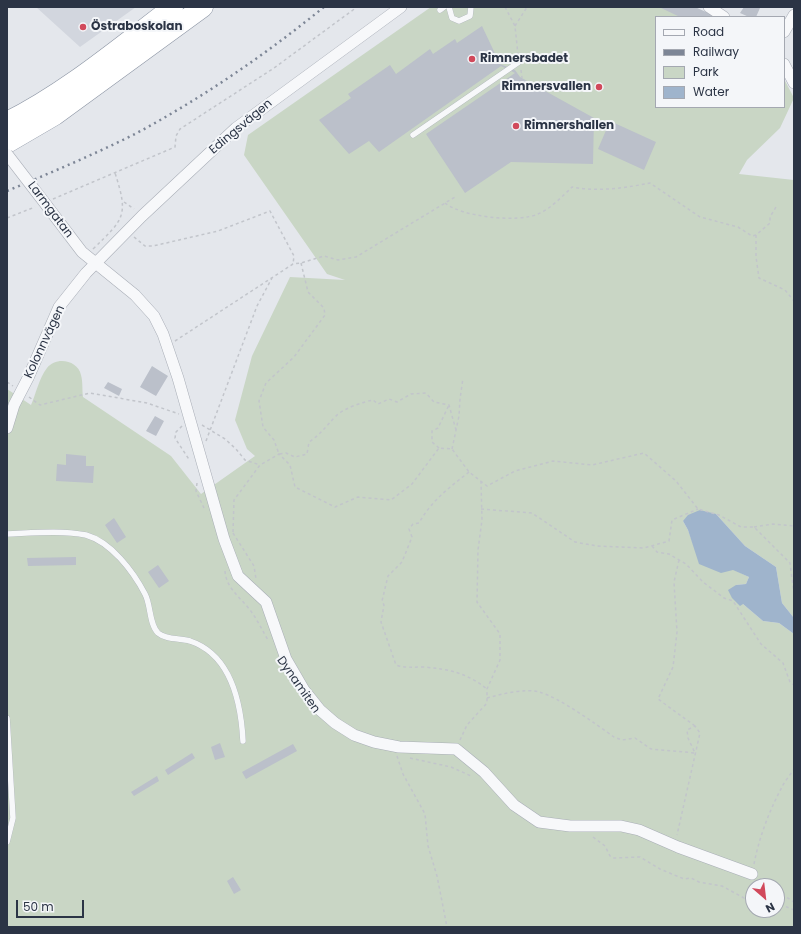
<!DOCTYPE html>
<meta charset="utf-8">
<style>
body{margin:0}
#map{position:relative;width:801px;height:934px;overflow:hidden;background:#e4e7ec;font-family:Poppins,sans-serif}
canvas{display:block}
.frame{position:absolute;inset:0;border:8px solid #2b3445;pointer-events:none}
.legend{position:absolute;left:655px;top:16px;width:130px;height:92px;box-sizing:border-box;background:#f4f6f9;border:1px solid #a4a8b1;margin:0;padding:5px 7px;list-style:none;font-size:12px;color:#2b3445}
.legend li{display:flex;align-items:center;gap:8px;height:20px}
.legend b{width:20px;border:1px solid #a4a8b1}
.north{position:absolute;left:745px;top:878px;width:40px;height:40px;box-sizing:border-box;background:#f4f6f9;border:1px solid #a4a8b1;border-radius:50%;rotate:152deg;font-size:11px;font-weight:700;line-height:16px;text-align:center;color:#2b3445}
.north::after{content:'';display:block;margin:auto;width:14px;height:18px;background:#d1495b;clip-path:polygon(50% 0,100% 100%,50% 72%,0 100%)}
.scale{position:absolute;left:16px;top:900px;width:68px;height:18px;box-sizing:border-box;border:2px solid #2b3445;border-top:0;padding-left:5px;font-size:12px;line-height:14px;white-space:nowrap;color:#2b3445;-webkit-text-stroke:3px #f4f6f9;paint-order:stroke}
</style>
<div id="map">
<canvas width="801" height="934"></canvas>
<div class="frame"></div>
<ul class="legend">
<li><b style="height:5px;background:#f7f8fa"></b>Road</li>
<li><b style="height:5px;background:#7d8696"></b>Railway</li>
<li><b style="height:11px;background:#c9d6c5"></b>Park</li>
<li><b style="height:11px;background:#9fb4cc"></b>Water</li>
</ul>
<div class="north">N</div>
<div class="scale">50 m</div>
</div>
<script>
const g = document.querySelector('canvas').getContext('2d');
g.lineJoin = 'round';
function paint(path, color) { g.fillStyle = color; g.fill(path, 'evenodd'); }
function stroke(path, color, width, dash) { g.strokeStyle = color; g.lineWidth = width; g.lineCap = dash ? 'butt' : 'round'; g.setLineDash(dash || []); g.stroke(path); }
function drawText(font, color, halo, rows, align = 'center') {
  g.font = font + ' Poppins,sans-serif'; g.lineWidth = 4; g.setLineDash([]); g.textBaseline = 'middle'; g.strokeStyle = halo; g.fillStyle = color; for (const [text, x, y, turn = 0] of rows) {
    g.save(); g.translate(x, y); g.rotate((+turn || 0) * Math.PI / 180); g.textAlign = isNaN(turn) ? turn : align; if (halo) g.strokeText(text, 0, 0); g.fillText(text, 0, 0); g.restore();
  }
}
paint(new Path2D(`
 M 36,7 L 136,7 L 80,47 Z`), '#d2d6de');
paint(new Path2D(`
 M 431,7 L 683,7 L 704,17 L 656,17 L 656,107 L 784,107 L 784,79 L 794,98 L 780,128 L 747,160 L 739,174 L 794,180 L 794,618 L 782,603 L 776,567 L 745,546 L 716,514 L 683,521 L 688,530 L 696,552 L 749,577 L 746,584 L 736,585 L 743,604 L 763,621 L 779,623 L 794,634 L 794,927 L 7,927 L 7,389 L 31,405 C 36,394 39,378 47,368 C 56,356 78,360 81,375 C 83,382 82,390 83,397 L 171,456 L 201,494 L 255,456 L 247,449 L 235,420 L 252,356 L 290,277 L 345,280 L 327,274 L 244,155 L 248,135 ZM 753,886 L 777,886 L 777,910 L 753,910 Z`), '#c9d6c5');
paint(new Path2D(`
 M 700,510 L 716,514 L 745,546 L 776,567 L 782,603 L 794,618 L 794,634 L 779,623 L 763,621 L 743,604 L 740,606 L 732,598 L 728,590 L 736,585 L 746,584 L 749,577 L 733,570 L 721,573 L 699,564 L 688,530 L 683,521 L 688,515 Z`), '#9fb4cc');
paint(new Path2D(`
 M 659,7 L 695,7 L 717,17 L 680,17 Z
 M 744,7 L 758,7 L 760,8 L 756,17 L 749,17 L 740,13 Z
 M 482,26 L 500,64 L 515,70 L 520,77 L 594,118 L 593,164 L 511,162 L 465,193 L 426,134 L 515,73 L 501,66 L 379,152 L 369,141 L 349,154 L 319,120 L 351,98 L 348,94 L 390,65 L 396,74 L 430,49 L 433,54 L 455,39 L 457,43 Z
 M 610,121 L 656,142 L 644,170 L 598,149 Z
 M 152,366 L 168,376 L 156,396 L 140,387 Z
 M 108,382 L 122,389 L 119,396 L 104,388 Z
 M 155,416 L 164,421 L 156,436 L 146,431 Z
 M 66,454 L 86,456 L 86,466 L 94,466 L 93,483 L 56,481 L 57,464 L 66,465 Z
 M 114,518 L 126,537 L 117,543 L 105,525 Z
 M 76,557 L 76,565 L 28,566 L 27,558 Z
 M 158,565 L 169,581 L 159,588 L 148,572 Z
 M 220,743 L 225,757 L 215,760 L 211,747 Z
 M 293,744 L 297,751 L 246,779 L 242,772 Z
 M 192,753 L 195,758 L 168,775 L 165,770 Z
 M 157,776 L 159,781 L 134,796 L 131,792 Z
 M 233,877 L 241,890 L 234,894 L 227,881 Z`), '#bbc0ca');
const service = new Path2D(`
 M 449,7 L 452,18 L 459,21 L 470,16 L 471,7
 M 440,10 L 444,7
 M 413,135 L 519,62
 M 7,534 C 32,533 61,530 86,535 C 111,542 133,571 145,594 C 151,605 149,624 158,633 C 166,640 180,638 190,641 C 232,655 241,703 243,741
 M 7,718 L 13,818 L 7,842`);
const minor = new Path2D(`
 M 709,7 L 724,17
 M 784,32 L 794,15
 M 784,64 L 794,83
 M 47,206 L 82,252 L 135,295 L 154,316 L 163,334 L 178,378 L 224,539 L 238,576 L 266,602 L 286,659 L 304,690 L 320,710 L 335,723 L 354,735 L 374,742 L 399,747 L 456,749 L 484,772 L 514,805 L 539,822 L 570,826 L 621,826 L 639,830 L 678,847 L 752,874
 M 7,428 L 14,405 L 28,378 L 59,307 L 86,273 L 142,216 L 236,128 L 401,7`);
const motorway = new Path2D(`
 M 7,122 C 67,92 120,47 173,7
 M 7,143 L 55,115 L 203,7`);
stroke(service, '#a9aeb7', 6);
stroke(minor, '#a9aeb7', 12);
stroke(motorway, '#8b94a3', 21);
stroke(new Path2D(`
 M 505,7 L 515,26 L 518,55
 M 515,26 L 527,7
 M 521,70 L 522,78
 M 53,199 L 175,147 L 176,136 L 180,129 L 274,68 L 357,7
 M 124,202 L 134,209
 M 445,203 C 462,217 518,223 538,214 C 549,210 564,195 572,187 C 598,192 625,188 650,183 L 700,217 L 738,227 L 752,236 L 756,235 L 770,223 L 770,217 L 776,207
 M 7,218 L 35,207
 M 756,235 L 756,257 L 759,278 L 785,290 L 794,301
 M 134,237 L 145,246 L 153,246 L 218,231 L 270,211 L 294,256 L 293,264
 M 93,249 C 124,219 129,216 115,173
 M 301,263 L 308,292 L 324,308 L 325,315 L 294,357 L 266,383 L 259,401 L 263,427 L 274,440 L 279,454 L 286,453 L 295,457 L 307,454 L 309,442 C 322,433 325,427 336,416 C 344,408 363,402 373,400 L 378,404 L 389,399 L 397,402 L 411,394 L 426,393 L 434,402 L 449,405 L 456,430
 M 175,341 L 293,264 L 301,263 L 324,256 L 338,260 L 356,257 L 455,197
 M 7,382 L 13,386
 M 29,397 L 40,405 L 90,393 L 147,403 L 179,414
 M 202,425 L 225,439 L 236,449 L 245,460 L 260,465
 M 182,426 L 176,432 L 175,438 L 190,461
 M 206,441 L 257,306 L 272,278
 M 439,448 L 432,442 L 432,431 L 438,428 L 449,405
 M 452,449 L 459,416 L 460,399 L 463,378
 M 469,472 C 450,487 431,501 419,523 L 413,524 L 409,529 L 412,537 L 402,562 L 388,576 L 382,601 L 384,605 L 381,622 L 396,665 C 405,668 413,667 423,667 C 449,669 467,673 487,689
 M 197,483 L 196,491 L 204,508
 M 481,509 L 532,513 L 575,542 L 597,546 L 644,548 L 669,541 L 672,520 L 698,509
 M 754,527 L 773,524 L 794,526
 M 233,532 L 234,500 L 260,465 L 279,454 L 290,465 L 295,487 L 335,507 L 358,497 L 391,500 L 412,484 L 439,448 L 452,449 L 469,472 L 487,486 L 515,471 L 553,461 L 592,465 L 644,453 L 676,481 L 698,509 L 719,515 L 741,527 L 754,527 L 790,563 L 794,594
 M 233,533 L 254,566 L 256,579
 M 652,546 L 657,552 L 669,554 L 686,564 L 703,582 L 724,598 L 733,601 L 761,644 L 783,663 L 790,682 L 794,685
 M 679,560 L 674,582 L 677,632 L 673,667 L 658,699 L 695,726
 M 225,571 C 226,588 240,597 250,610 C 257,619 262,630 268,640
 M 487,698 C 501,694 525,688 539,692 C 559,697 597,725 614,737 L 622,740 L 635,738 L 651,749 L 695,753 L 688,738 L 687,730 L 695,726 L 700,733 L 677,835
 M 460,740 L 467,725 L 487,703 L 487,689 L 500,660 L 500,634 L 477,602 L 478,550 L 482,520 L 481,481
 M 397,756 L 403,774 L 425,814 L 428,846 L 437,876 L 447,927
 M 410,758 L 451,767 L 471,776
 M 593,837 L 605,846 L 610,856 L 613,858 L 640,857 L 660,869 L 684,879 L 691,878 L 699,882 L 722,886 L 744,898 L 753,893
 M 754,864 C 759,838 769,811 782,787 C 785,781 790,775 794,769
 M 760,879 L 770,886
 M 777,891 L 794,902
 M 777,899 L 782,905 L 794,910`), '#c2c5cb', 1.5, [3, 3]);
stroke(service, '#f7f8fa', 5.5);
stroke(minor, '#f7f8fa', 11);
stroke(motorway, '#fff', 20);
stroke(new Path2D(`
 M 7,191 C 50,173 93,155 135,134 C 202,98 265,55 324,7`), '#7d8696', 2.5, [2, 4]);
const minorBridge = new Path2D(`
 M 7,154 L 47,206`);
stroke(minorBridge, '#a9aeb7', 12, []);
stroke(minorBridge, '#f7f8fa', 11);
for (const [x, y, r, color] of [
 [83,27,4,"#d1495b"],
 [472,59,4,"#d1495b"],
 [599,87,4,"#d1495b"],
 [516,126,4,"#d1495b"]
]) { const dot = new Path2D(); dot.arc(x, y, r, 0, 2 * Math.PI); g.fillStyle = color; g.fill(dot); stroke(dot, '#f4f6f9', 1.5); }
drawText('bold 12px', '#2b3445', '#f4f6f9', [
 ["Östraboskolan",91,27],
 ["Rimnersbadet",480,59],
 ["Rimnersvallen",591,87,"right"],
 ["Rimnershallen",524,126]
], 'left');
drawText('12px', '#2b3445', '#f4f6f9', [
 ["Edingsvägen",241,127,-40],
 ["Larmgatan",50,210,53],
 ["Kolonnvägen",45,342,-65],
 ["Dynamiten",298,685,55]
]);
</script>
